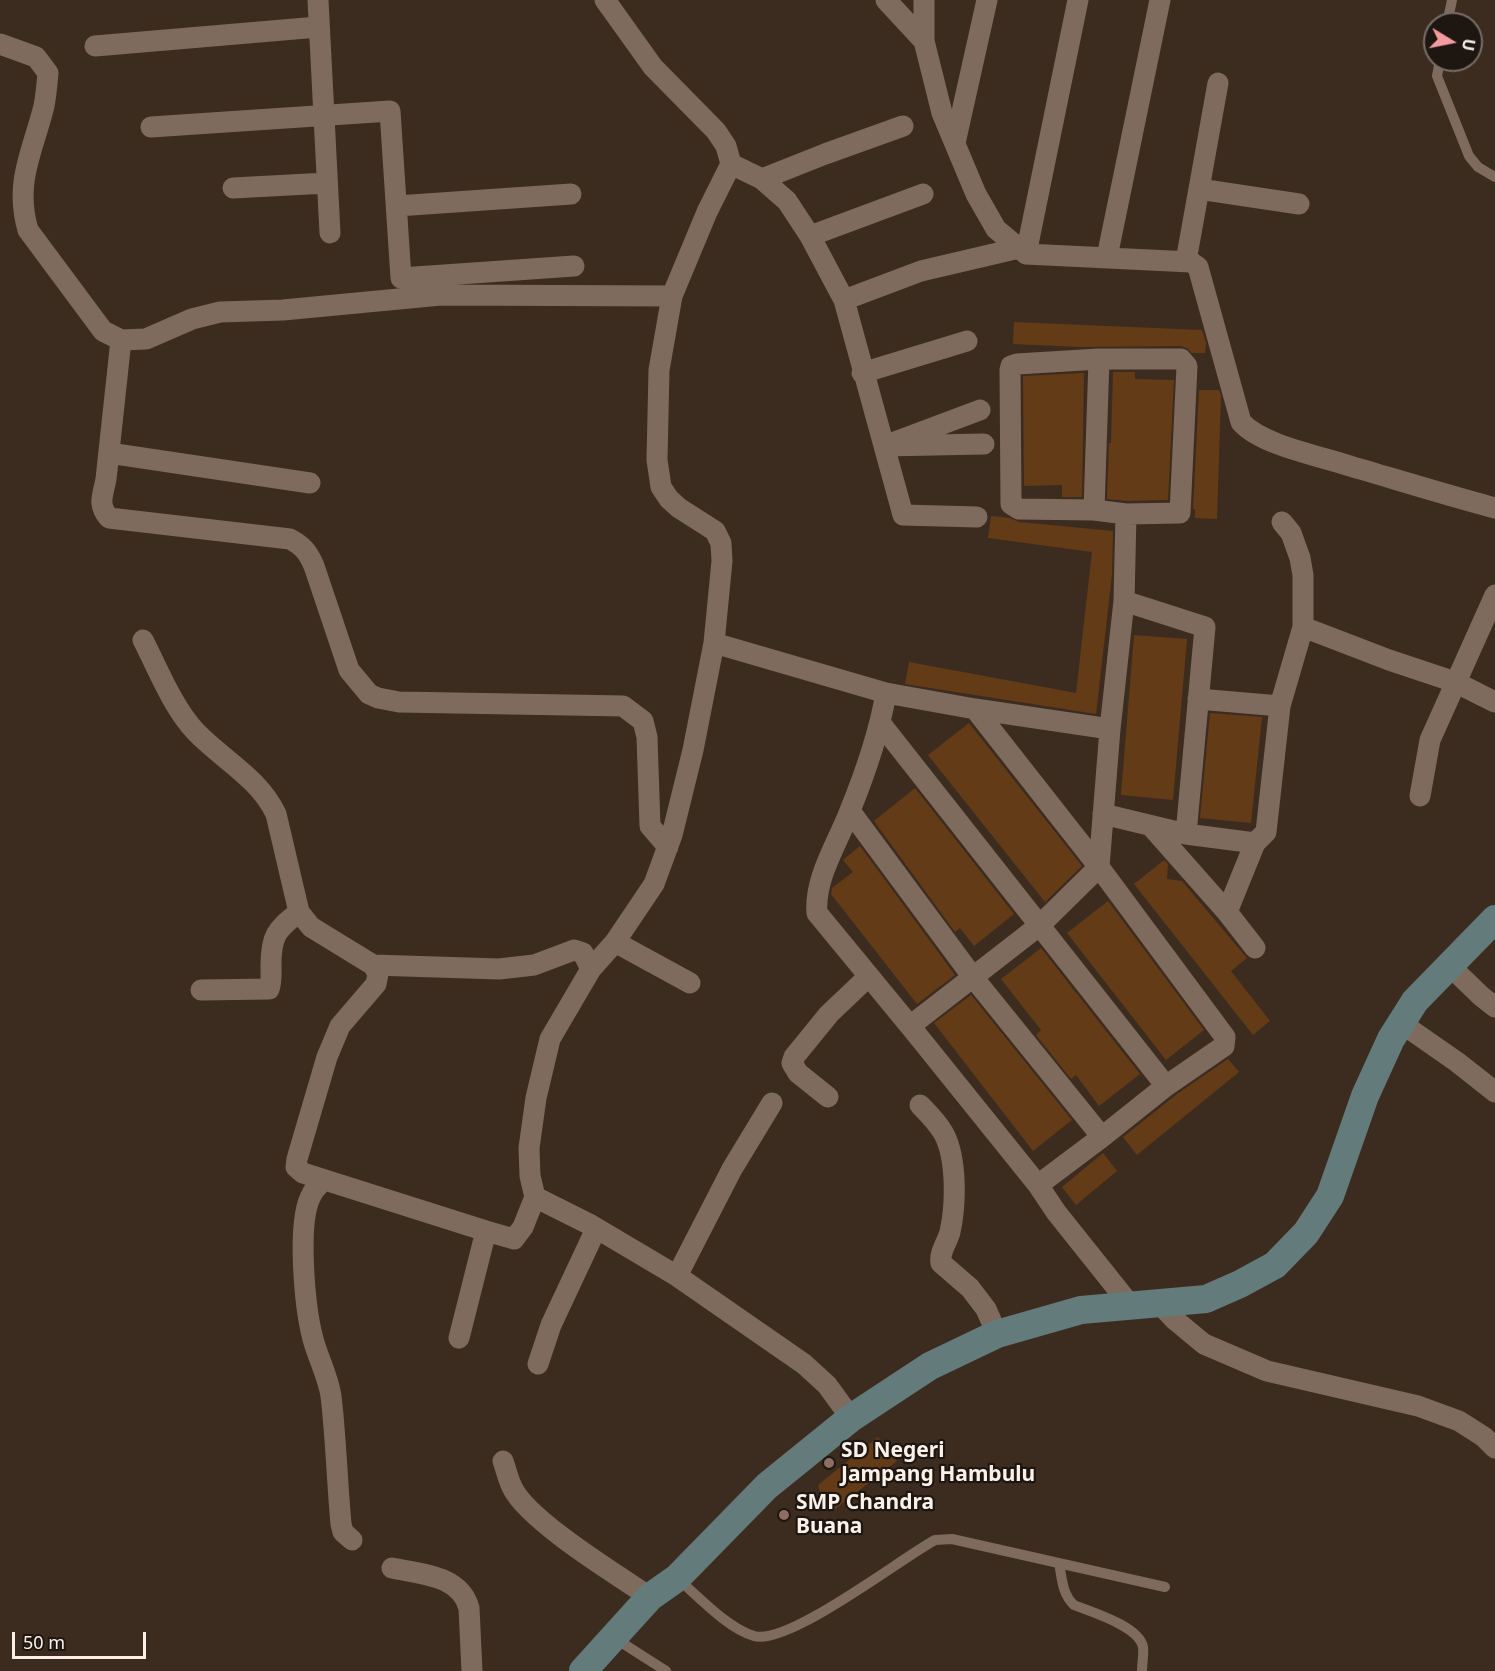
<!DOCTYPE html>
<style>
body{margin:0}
#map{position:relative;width:1495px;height:1671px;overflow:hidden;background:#3c2c20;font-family:"Noto Sans",sans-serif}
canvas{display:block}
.north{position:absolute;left:1423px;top:12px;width:60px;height:60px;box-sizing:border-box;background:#1e1711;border:2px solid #776e67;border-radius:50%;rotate:100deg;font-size:16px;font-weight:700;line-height:24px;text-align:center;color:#fcf1e9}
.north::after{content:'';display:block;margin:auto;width:21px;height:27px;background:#f49b9f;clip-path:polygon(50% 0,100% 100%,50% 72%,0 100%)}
.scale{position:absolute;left:12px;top:1632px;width:134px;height:27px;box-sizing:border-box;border:3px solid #fcf1e9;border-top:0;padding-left:8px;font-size:18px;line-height:21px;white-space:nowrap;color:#fcf1e9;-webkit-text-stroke:4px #1e1711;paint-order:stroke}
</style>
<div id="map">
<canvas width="1495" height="1671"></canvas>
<div class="north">U</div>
<div class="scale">50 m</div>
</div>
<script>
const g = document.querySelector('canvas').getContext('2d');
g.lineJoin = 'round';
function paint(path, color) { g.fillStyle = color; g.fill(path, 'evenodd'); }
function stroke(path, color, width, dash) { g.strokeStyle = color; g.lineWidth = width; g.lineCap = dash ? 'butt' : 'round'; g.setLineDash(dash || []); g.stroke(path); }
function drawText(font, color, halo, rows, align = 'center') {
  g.font = font + ' "Noto Sans",sans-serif'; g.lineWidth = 4.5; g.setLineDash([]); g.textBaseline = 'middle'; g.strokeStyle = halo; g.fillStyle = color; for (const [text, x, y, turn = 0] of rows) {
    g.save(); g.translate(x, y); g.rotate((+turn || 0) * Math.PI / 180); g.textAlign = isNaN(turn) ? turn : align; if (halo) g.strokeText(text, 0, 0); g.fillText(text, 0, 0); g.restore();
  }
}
paint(new Path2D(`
 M 1014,322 L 1202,330 L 1206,343 L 1205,353 L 1192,353 L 1187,348 L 1181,346 L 1080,347 L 1013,344 Z
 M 1113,372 L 1135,372 L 1135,379 L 1174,380 L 1168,500 L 1127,501 L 1107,499 L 1109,443 L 1111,443 Z
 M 1084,373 L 1082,497 L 1062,497 L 1062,485 L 1024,486 L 1023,376 Z
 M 1199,390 L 1219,390 L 1221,396 L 1217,519 L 1195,518 L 1195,509 L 1193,509 Z
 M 991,516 L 1010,518 L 1019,522 L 1113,531 L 1112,574 L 1096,714 L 905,684 L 909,662 L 1076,693 L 1092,552 L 988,538 Z
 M 1134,635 L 1187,639 L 1173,800 L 1121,795 Z
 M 1210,713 L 1262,717 L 1251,823 L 1200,818 Z
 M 969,723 L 1082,866 L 1045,902 L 928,755 Z
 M 915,788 L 1014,914 L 974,946 L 960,928 L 955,932 L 874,821 Z
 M 860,846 L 955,975 L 917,1004 L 831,894 L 832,888 L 853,872 L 843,860 Z
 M 1164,860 L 1168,864 L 1167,879 L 1182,881 L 1247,958 L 1231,971 L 1270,1021 L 1253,1035 L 1134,884 Z
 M 1108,901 L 1204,1030 L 1166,1060 L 1067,933 Z
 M 1041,948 L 1140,1074 L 1099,1106 L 1076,1075 L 1071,1079 L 1036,1035 L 1041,1030 L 1001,979 Z
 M 971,995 L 1072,1120 L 1033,1151 L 934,1023 Z
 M 1228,1059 L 1239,1072 L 1137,1155 L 1123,1137 L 1177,1094 Z
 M 1103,1153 L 1117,1171 L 1076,1205 L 1062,1187 Z
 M 878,1437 L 897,1461 L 834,1510 L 824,1504 L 818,1485 Z`), '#643b17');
stroke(new Path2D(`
 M 1447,24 L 1452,0
 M 1440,60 L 1437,76 L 1469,156 L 1478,167 L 1495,177
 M 1059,1563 C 1062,1578 1062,1594 1074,1605 C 1091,1612 1139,1626 1143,1647 C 1144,1654 1142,1663 1142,1671
 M 677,1578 C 698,1596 727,1628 754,1636 C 788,1646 900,1559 935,1540 L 952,1539 L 1165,1587
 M 616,1639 L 666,1671`), '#7e6b5e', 10);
stroke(new Path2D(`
 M 318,0 L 330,233
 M 886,0 L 924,41
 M 924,0 L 924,41 L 942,113 L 976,194 L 996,229 L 1026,254 L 1191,262 L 1198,267 L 1241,422 C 1261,445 1320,456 1350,466 C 1398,480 1446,495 1495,508
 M 0,44 L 36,57 L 48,73 C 47,84 46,96 44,106 C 33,151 14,182 28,230 L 103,331 L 121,340 L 146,339 L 192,319 L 220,312 L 283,310 L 441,295 L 672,296
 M 95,46 L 318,27
 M 151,127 L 390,111 L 401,278 L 574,266
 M 955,143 L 987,0
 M 731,164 L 762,179 L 825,154 L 903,126
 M 762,179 L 787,201 L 810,236 L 844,300 L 921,271 L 1019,248
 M 233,188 L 327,183
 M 1199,189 L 1299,204
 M 397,206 L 571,194
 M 810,236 L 923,194
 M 1026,254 L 1078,0
 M 1107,257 L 1160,0
 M 1186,261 L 1218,83
 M 844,300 L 903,515 L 977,517
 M 121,340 L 106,479 C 103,496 97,504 109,518 L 290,539 C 303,546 308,552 314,566 L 349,670 L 369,694 L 378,698 L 399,702 L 623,706 L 643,721 L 647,737 L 650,826 L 668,847
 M 862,373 L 967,341
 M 980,410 L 884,446 L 984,444
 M 109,453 L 310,483
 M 1094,510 L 1099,359
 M 1126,514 L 1180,513 L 1187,366 L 1181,359 L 1099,359 L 1017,364 L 1011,366 L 1010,370 L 1011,504 L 1019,509 L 1094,510 L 1126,514 L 1124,601 L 1110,729 L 1099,867 L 1225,1037 L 1224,1046 L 1166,1086 L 1102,1137 L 1038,1185 L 1056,1212 L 1131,1306
 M 1124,601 L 1205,627 L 1186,834
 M 1303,627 L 1389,660 L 1455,682 L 1495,702
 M 143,640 C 158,669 173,708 196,732 C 223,760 259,778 276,814 L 299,912 L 311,927 L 373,965 L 378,974 L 376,984 L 340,1026 L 327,1057 L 297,1159 L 296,1167 L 303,1173 L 486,1231
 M 714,643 L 886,693 L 975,709 L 1099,867 L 1040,925 L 910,1026 L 1038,1185
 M 886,693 C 879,734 865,774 849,813 C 837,844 814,879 817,913 L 910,1026
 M 1280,706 L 1303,627 L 1303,575 L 1300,558 L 1291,533 L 1282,522
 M 975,709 L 1110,729
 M 881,724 L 1166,1086
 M 1420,796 L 1430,740 L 1495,595
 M 850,811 L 972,976 L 1102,1137
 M 1103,814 L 1186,834 L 1255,843 L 1266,832 L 1280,706 L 1198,699
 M 1151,826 L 1227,912 L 1255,948
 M 1227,912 L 1255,843
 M 615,942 L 690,983
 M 373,965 L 499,969 L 534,965 L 574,950 L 583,953 L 591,969
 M 1451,967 L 1481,996 L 1495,1007
 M 201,990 L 269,989 C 272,981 271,973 271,965 C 271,936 276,930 299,912
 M 1401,1023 L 1457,1062 L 1495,1092
 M 828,1097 L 798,1073 L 792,1063 L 794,1057 L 829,1014 L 869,976
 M 920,1105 C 929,1114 938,1123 944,1134 C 957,1159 956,1205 950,1232 C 947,1243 939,1252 941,1263 L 970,1288 L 986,1309 L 997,1334
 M 324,1180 C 320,1184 314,1189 312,1194 C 296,1220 305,1309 313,1339 C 318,1358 328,1376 331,1396 C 336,1438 337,1481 341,1524 L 343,1532 L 352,1540
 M 535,1197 L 591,1225 L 677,1276 L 804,1364 L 827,1385 L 851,1418
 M 677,1276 L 732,1169 L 772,1103
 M 1159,1303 L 1175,1320 L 1204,1344 L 1267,1371 L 1418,1406 L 1459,1421 L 1484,1437 L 1495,1448
 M 459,1338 L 486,1231 L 514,1239 L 523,1227 L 535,1197 L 530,1176 L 529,1148 L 536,1098 L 550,1039 L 591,969 L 615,942 L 654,884 L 672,835 L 693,750 L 714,643 L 722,561 L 721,543 L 715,531 L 679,508 L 669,499 L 661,487 L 657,460 L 659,370 L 672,296 L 707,212 L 731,164 L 726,146 L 716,131 L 653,67 L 605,0
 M 538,1364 L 551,1325 L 596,1229
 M 503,1461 C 506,1469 508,1479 512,1487 C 527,1520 617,1575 650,1597
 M 392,1568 C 421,1574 460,1575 469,1608 L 472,1671`), '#7e6b5e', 21);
stroke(new Path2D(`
 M 583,1671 L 650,1597 L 677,1578 L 767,1486 L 851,1418 L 930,1366 L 997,1334 L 1081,1310 L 1206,1299 L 1240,1284 L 1275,1265 L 1306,1233 L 1330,1196 L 1365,1096 L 1391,1039 L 1415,1001 L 1495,919`), '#637c7b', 28);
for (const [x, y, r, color] of [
 [829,1463,6,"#8d6e63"],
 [784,1515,6,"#8d6e63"]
]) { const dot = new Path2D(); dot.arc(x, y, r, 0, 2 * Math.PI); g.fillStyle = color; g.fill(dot); stroke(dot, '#1e1711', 2); }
drawText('bold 21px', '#fcf1e9', '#1e1711', [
 ["SD Negeri",841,1451],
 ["Jampang Hambulu",841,1475],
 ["SMP Chandra",796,1503],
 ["Buana",796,1527]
], 'left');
</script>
